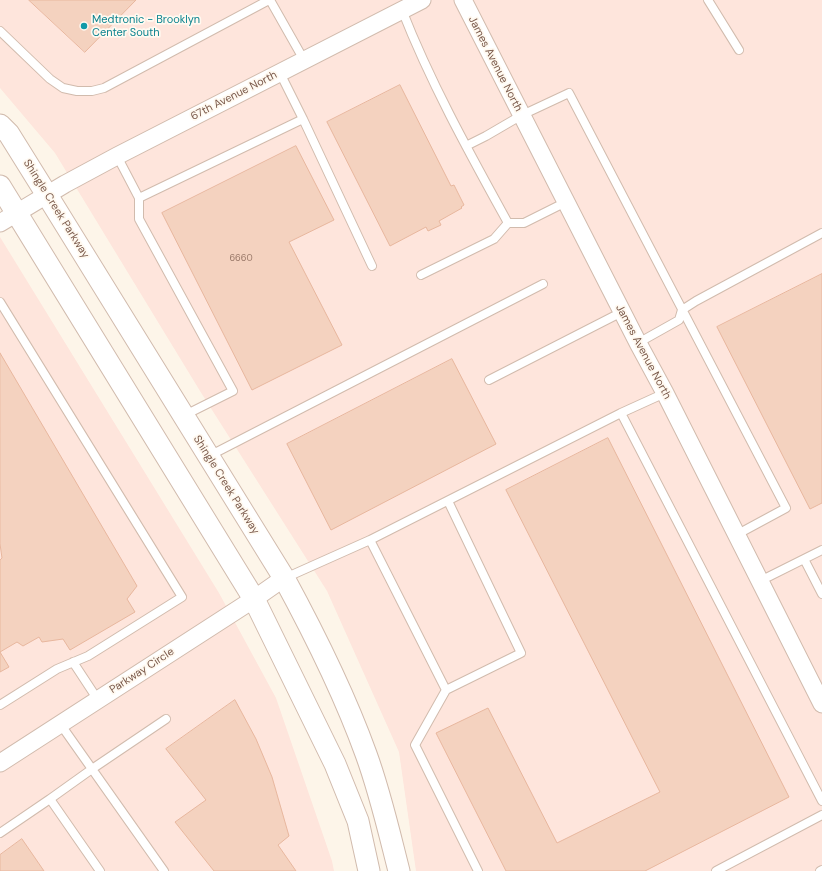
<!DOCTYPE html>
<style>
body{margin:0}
canvas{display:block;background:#fdf5e9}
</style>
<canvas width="822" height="871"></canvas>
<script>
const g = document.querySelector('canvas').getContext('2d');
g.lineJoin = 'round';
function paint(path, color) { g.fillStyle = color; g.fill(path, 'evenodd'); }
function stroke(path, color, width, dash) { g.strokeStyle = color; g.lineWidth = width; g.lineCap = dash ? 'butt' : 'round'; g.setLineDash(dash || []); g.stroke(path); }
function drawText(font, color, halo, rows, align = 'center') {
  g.font = font + ' "DM Sans",sans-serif'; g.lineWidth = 3.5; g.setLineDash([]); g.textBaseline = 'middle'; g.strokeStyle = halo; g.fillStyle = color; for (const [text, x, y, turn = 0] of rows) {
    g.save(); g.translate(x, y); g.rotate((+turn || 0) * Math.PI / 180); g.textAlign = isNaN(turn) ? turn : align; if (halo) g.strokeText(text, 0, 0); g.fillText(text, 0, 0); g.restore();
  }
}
paint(new Path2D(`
 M 0,0 L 822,0 L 822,871 L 416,871 L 399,752 L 327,591 L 200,391 L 55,153 L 0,88 Z
 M 0,237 L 219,593 L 276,698 L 332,861 L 334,871 L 0,871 Z`), '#fee5dc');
const building = new Path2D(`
 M 29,0 L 136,0 L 85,52 Z
 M 400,85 L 451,186 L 454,185 L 464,205 L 461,207 L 462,208 L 439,221 L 441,225 L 428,231 L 426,227 L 390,246 L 327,122 Z
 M 296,146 L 334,220 L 289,242 L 342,345 L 252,390 L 162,213 Z
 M 822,274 L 822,503 L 810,509 L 717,327 Z
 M 0,353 L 137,586 L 127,599 L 135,612 L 70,650 L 63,639 L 42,642 L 39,637 L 23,646 L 17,642 L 0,652 L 9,667 L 0,672 L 0,560 L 2,558 L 0,544 Z
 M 452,359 L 496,444 L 331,530 L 287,444 Z
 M 608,438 L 789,797 L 645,871 L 506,871 L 436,733 L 488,708 L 557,843 L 660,792 L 506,490 Z
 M 235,700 L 256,739 L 272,777 L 289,836 L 278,845 L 296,871 L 214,871 L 175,822 L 206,800 L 166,749 Z
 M 22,839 L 44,871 L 0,871 L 0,855 Z`);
paint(building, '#f4d2bf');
stroke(building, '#e8b79e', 1);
const service = new Path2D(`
 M 270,0 L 304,60
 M 708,0 L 739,50
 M 402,10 C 431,84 470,154 508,223 L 524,223 L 566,202
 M 0,31 L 50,79 L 63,88 L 77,91 L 92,91 L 104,88 L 269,0
 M 303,119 L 372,266
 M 466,146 L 486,136 L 522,115 L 569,93 L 786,508 L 736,535
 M 117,156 L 139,198 L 303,119 L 280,73
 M 139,198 L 139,219 L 233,391 L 185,415
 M 421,275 L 494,239 L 508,223
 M 0,302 L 182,597 L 88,656 L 57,669 L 0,705
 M 638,343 L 679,320 L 682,310 L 696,301 L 822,233
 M 489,380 L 622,312
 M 665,393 L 621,413 L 822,801
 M 209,456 L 543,284
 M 370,540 L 621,413
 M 804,559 L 822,594
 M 285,578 L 370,540 L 446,690 L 415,745 L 478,871
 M 760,581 L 822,550
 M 73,662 L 98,700
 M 446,690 L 521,653 L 448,501
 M 61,725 L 92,769 L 166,719
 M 50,799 L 92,769 L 164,871
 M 0,833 L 50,799 L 100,871
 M 716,871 L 822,815
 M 820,871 L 822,870`);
const minor = new Path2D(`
 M 463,0 L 638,343 L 665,393 L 822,704
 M 0,223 L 65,184 L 117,156 L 422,0
 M 0,763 L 254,599 L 284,578`);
const tertiary = new Path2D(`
 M 0,125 L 9,134 L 47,195 L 284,578 C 315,635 344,693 366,754 C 380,792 389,832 399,871
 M 0,186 L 254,599 L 335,764 L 358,821 L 369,871`);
stroke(service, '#d1bbad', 10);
stroke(minor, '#d1bbad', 19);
stroke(tertiary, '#d1bbad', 23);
stroke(service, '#fff', 8);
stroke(minor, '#fff', 17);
stroke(tertiary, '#fff', 21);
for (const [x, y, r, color] of [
 [84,26,4,"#0f9aa8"]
]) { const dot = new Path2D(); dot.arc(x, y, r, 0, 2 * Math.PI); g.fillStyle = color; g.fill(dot); stroke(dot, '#fff9f0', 1.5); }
drawText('9px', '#987767', null, [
 ["6660",241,259]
]);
drawText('11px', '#0d838f', '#fff9f0', [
 ["Medtronic - Brooklyn",92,20],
 ["Center South",92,33]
], 'left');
drawText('11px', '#7a594a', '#fff9f0', [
 ["James Avenue North",495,64,63],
 ["67th Avenue North",234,96,-27],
 ["Shingle Creek Parkway",56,209,58],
 ["James Avenue North",643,352,62],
 ["Shingle Creek Parkway",226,485,58],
 ["Parkway Circle",142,671,-33]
]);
</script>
